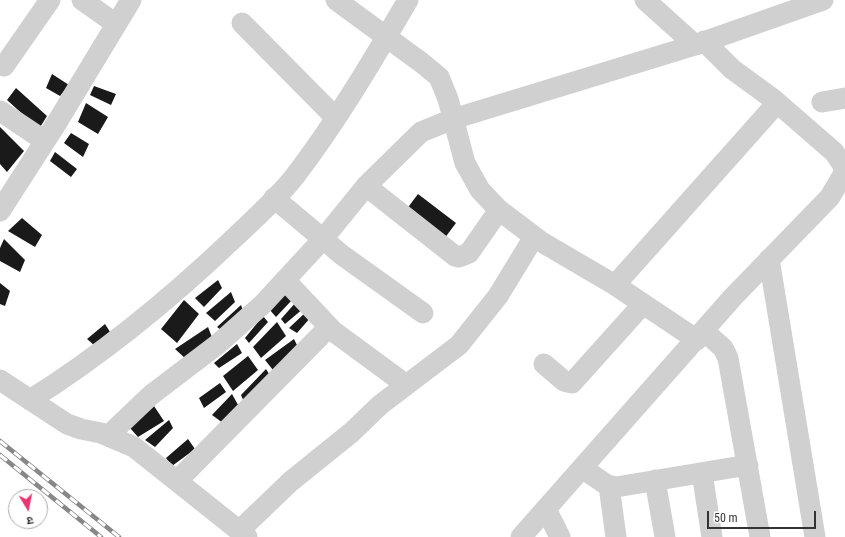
<!DOCTYPE html>
<meta charset="utf-8">
<style>
body{margin:0}
#map{position:relative;width:845px;height:537px;overflow:hidden;background:#fff;font-family:"Roboto Condensed","Noto Sans Devanagari",sans-serif}
canvas{display:block}
.north{position:absolute;left:8px;top:489px;width:40px;height:40px;box-sizing:border-box;background:#fff;border:1px solid #adadad;border-radius:50%;rotate:170deg;font-size:11px;font-weight:700;line-height:16px;text-align:center;color:#333}
.north::after{content:'';display:block;margin:auto;width:14px;height:18px;background:#e73772;clip-path:polygon(50% 0,100% 100%,50% 72%,0 100%)}
.scale{position:absolute;left:707px;top:511px;width:109px;height:18px;box-sizing:border-box;border:2px solid #333;border-top:0;padding-left:5px;font-size:12px;line-height:14px;white-space:nowrap;color:#333;-webkit-text-stroke:3px #fff;paint-order:stroke}
</style>
<div id="map">
<canvas width="845" height="537"></canvas>
<div class="north">उ</div>
<div class="scale">50 m</div>
</div>
<script>
const g = document.querySelector('canvas').getContext('2d');
g.lineJoin = 'round';
function paint(path, color) { g.fillStyle = color; g.fill(path, 'evenodd'); }
function stroke(path, color, width, dash) { g.strokeStyle = color; g.lineWidth = width; g.lineCap = dash ? 'butt' : 'round'; g.setLineDash(dash || []); g.stroke(path); }
paint(new Path2D(`
 M 52,74 L 69,85 L 60,96 L 46,88 Z
 M 94,86 L 116,94 L 111,105 L 90,95 Z
 M 16,88 L 47,116 L 39,129 L 7,100 Z
 M 86,103 L 108,117 L 98,134 L 78,122 Z
 M 0,127 L 24,151 L 7,172 L 0,164 Z
 M 71,133 L 89,144 L 83,157 L 64,143 Z
 M 55,152 L 77,169 L 71,177 L 50,161 Z
 M 418,194 L 456,223 L 444,239 L 406,210 Z
 M 22,218 L 42,235 L 35,247 L 8,231 Z
 M 4,239 L 25,260 L 20,272 L 0,261 L 0,248 Z
 M 218,280 L 222,288 L 204,307 L 195,298 Z
 M 0,283 L 10,291 L 5,306 L 0,304 Z
 M 231,292 L 235,302 L 215,321 L 206,313 Z
 M 287,292 L 292,300 L 276,317 L 269,309 Z
 M 184,300 L 199,314 L 177,343 L 161,329 Z
 M 297,301 L 304,308 L 285,324 L 281,319 Z
 M 241,305 L 244,313 L 224,332 L 217,327 Z
 M 307,311 L 311,317 L 297,333 L 289,328 Z
 M 263,316 L 268,322 L 249,343 L 245,338 Z
 M 277,322 L 286,336 L 261,358 L 253,347 Z
 M 105,324 L 112,335 L 95,346 L 87,339 Z
 M 208,327 L 213,340 L 186,359 L 175,349 Z
 M 294,339 L 299,349 L 273,370 L 265,360 Z
 M 237,344 L 242,353 L 219,368 L 214,363 Z
 M 248,356 L 258,370 L 233,391 L 223,376 Z
 M 266,369 L 271,377 L 245,404 L 241,395 Z
 M 220,383 L 226,392 L 204,408 L 199,398 Z
 M 232,394 L 242,412 L 223,423 L 212,415 Z
 M 154,406 L 164,421 L 138,437 L 130,428 Z
 M 169,420 L 173,428 L 155,447 L 145,440 Z
 M 188,439 L 195,449 L 172,466 L 166,458 Z`), '#1a1a1a');
stroke(new Path2D(`
 M 82,0 L 116,24
 M 336,0 L 422,63 L 439,77 L 448,99 L 465,163 L 480,190 L 499,210 L 540,241 L 615,285 L 697,340
 M 645,0 L 695,45 L 823,0
 M 242,23 L 336,118
 M 4,66 L 50,0
 M 822,102 L 845,98
 M 0,111 L 45,141
 M 366,186 L 455,256 L 459,257 L 469,253 L 499,210
 M 274,198 L 342,255 L 423,313
 M 0,211 L 56,124 L 131,0
 M 769,259 L 815,537
 M 285,280 L 333,331 L 405,384
 M 615,285 L 777,103
 M 704,331 L 723,348 L 728,358 L 760,537
 M 544,364 L 564,381 L 572,383 L 643,304
 M 0,380 L 67,424 L 81,429 L 101,433 L 134,447 L 247,537
 M 30,400 C 103,354 169,300 231,241 C 253,220 277,199 295,176 C 337,121 373,60 408,0
 M 109,435 L 151,395 L 218,344 L 263,304 L 323,239 L 366,186 L 421,132 L 453,119 L 695,45
 M 582,468 L 607,485 L 616,487 L 748,465
 M 702,473 L 712,537
 M 655,480 L 665,537
 M 177,481 L 329,327
 M 609,486 L 616,537
 M 546,509 L 560,537
 M 239,531 L 290,482 L 352,432 L 380,405 L 459,345 L 498,296 L 534,237
 M 521,537 L 733,297 L 830,197 L 844,173 L 843,165 L 834,152 L 773,99 L 732,69 L 704,41`), '#d0d0d0', 21);
const rail = new Path2D(`
 M 0,441 L 119,537
 M 0,455 L 101,537`);
stroke(rail, '#888', 4.5);
stroke(rail, '#fff', 3, [9]);
</script>
